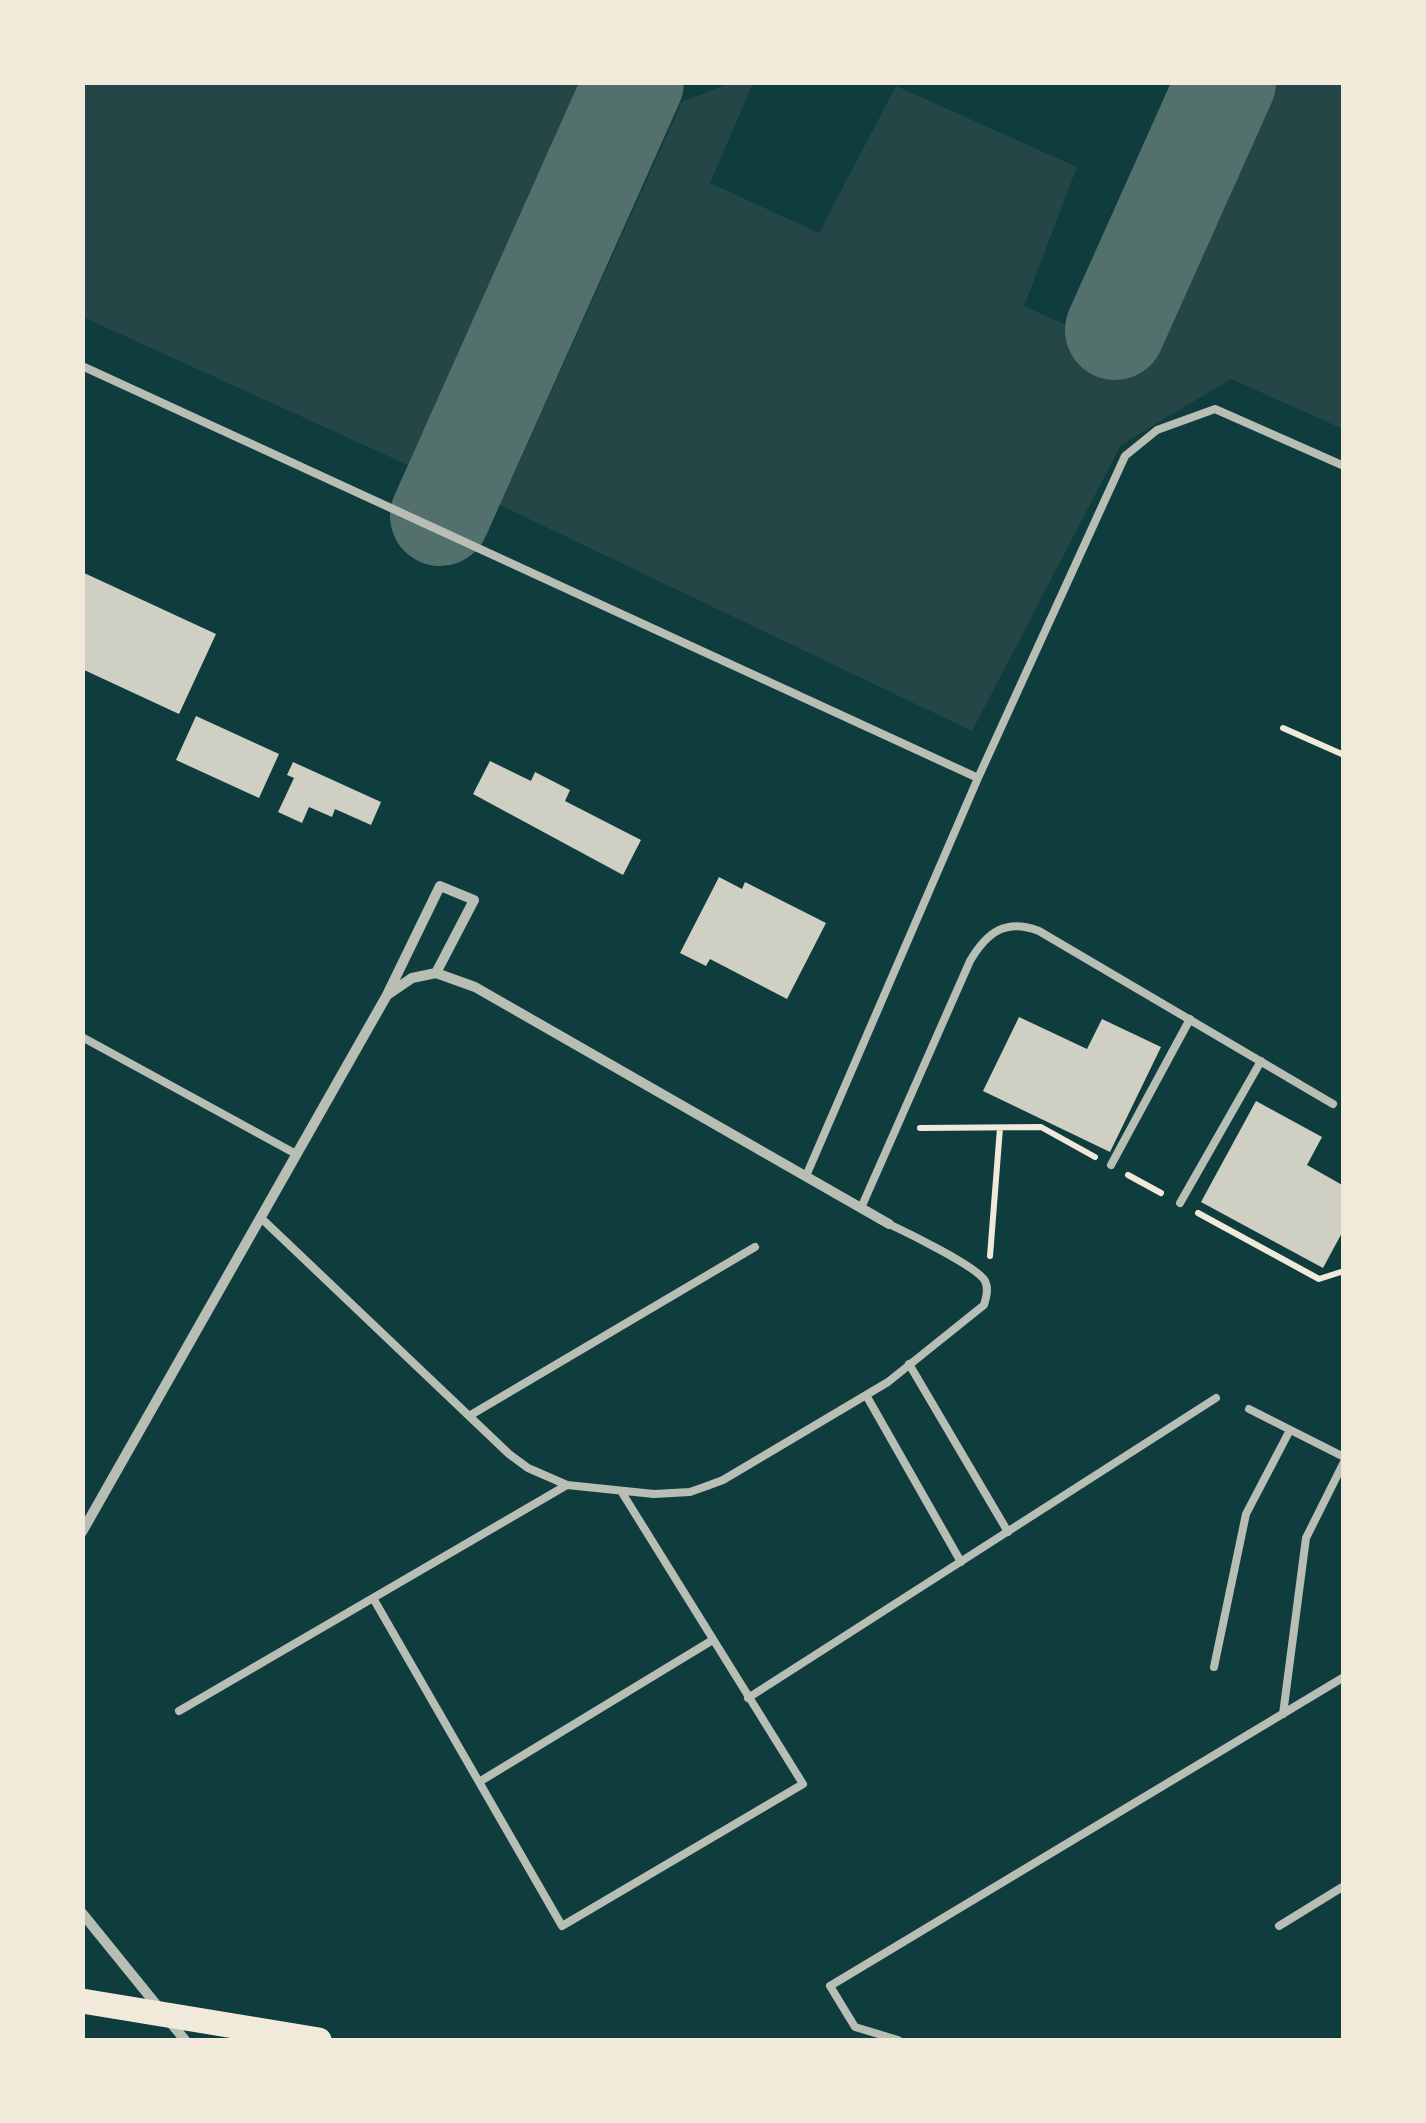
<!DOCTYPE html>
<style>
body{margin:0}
#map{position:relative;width:1426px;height:2123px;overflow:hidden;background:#0f3d3e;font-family:Raleway,sans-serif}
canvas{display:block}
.frame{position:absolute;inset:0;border:85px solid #f1e9da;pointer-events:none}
</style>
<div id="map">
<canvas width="1426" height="2123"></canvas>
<div class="frame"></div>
</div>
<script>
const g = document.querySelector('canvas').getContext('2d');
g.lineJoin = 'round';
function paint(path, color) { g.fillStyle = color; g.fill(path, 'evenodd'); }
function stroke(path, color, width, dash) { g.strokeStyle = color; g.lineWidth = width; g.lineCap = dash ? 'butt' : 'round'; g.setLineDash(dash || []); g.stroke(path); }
paint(new Path2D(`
 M 83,82 L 592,82 L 592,83 L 410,466 L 83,317 Z
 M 731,83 L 753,83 L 710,183 L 819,233 L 896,86 L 1077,167 L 1024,306 L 1143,360 L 1266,83 L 1343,83 L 1343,429 L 1231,379 L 1121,445 L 972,731 L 500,505 L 682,102 Z`), '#244646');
stroke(new Path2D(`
 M 1115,330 L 1226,82
 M 440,516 L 634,82`), '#53706d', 100);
paint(new Path2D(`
 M 82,572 L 216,634 L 179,714 L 82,669 Z
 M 196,716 L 279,754 L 259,798 L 176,760 Z
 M 490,761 L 531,781 L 535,772 L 570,790 L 565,801 L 641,840 L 623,875 L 473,794 Z
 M 293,762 L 381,802 L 371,825 L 335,809 L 332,817 L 309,807 L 302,823 L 278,812 L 294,778 L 287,775 Z
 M 719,877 L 742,889 L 745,882 L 826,923 L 787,999 L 710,959 L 706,966 L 680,953 Z
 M 1019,1017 L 1087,1049 L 1102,1019 L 1161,1047 L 1110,1152 L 983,1091 Z
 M 1256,1101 L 1322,1137 L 1307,1165 L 1344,1186 L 1344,1229 L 1323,1268 L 1201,1202 Z`), '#cfcfc3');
stroke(new Path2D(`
 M 1283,728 L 1344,755
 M 920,1128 L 1041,1127 L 1095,1157
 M 1128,1175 L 1161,1193
 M 1198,1213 L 1319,1279 L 1344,1271
 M 990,1256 L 1000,1128`), '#f1e9da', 6);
stroke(new Path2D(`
 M 82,366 L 978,778
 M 82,1037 L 296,1154
 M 1111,1165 L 1190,1019
 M 806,1176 L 978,778 L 1125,456 L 1157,430 L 1215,409 L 1344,466
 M 1180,1203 L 1261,1061
 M 861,1208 L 970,961 C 987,932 1006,918 1039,931 L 1333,1104
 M 260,1217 L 509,1454 L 528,1468 L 567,1485 L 654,1494 L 690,1492 L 707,1486 L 723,1480 L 888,1382 L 984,1305 C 986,1298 989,1289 985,1281 C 978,1267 906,1232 889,1224
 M 909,1364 L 1008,1532
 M 866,1395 L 961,1562
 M 1249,1409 L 1344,1457
 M 469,1416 L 755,1247
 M 373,1598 L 562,1926 L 803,1784 L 621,1491
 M 1214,1667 L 1246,1514 L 1290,1430
 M 748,1698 L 1216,1398
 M 179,1711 L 567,1485
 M 1283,1714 L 1306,1538 L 1344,1462
 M 479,1782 L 711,1641
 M 1279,1926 L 1344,1886
 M 898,2040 L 855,2027 L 830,1986 L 1344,1677`), '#b8beb3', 8);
stroke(new Path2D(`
 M 436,973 L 475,987 L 889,1224
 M 82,1532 L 387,995 L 440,886 L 474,900 L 436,973 L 412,978 L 387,995
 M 82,1913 L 159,2008
 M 170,2022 L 185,2040`), '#b8beb3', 10);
stroke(new Path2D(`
 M 82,2001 L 319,2040`), '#f1e9da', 25);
</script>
